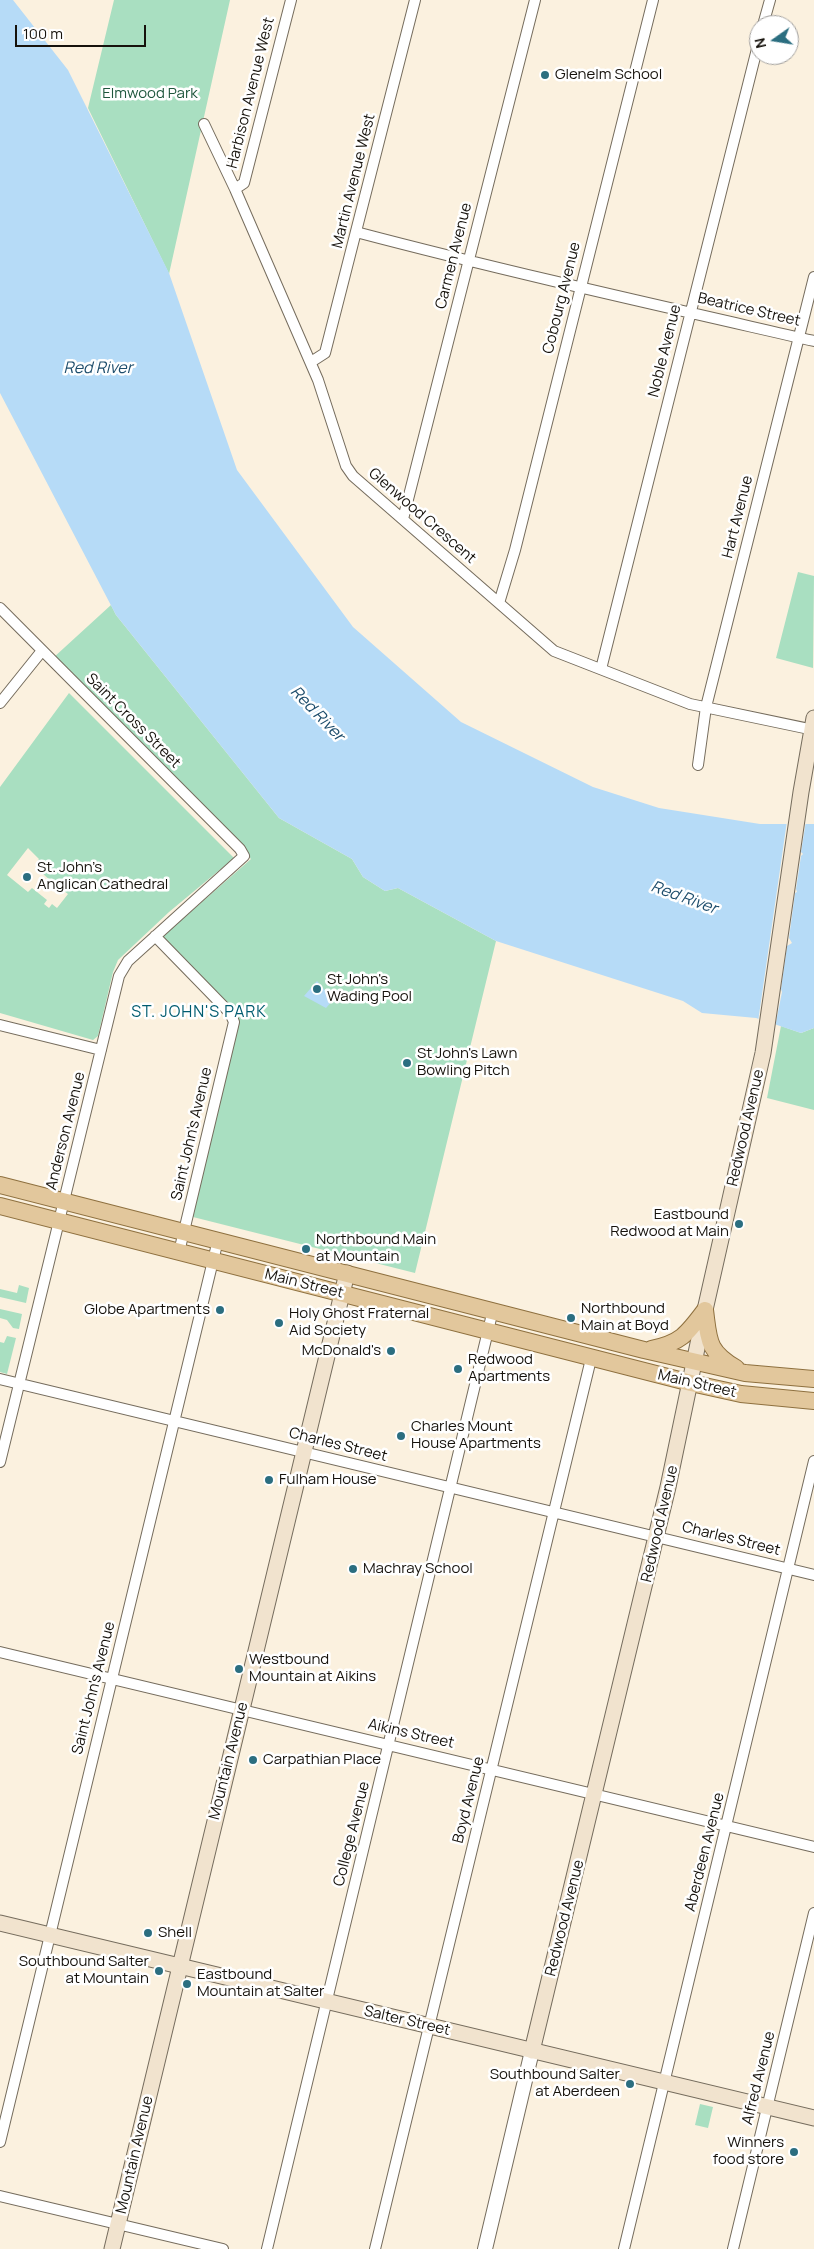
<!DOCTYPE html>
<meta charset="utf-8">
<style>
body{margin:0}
#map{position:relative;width:814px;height:2249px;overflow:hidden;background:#fbf1df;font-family:Manrope,sans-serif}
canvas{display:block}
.north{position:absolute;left:749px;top:15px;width:50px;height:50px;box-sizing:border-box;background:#fff;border:1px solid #a2a09e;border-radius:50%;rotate:257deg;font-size:14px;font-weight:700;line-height:20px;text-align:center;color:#16120c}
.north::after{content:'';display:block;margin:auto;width:18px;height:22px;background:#2b6e80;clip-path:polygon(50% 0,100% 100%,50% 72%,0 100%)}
.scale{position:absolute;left:15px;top:25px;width:131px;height:22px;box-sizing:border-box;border:2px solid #16120c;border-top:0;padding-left:6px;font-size:15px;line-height:18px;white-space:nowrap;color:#16120c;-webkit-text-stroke:4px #fff;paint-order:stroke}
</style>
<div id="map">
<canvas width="814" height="2249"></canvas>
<div class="north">N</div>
<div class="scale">100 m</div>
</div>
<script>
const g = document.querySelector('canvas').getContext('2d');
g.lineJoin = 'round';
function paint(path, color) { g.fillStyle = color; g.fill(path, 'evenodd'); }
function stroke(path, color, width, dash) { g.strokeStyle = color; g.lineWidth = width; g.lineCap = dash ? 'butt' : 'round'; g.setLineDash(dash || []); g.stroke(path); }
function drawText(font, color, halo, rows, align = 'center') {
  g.font = font + ' Manrope,sans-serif'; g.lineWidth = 5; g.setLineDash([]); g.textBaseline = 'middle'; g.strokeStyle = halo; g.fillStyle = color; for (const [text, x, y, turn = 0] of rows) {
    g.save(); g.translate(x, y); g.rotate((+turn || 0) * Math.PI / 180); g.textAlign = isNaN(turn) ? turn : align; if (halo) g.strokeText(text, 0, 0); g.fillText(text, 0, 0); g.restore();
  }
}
paint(new Path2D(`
 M 114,0 L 230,0 L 169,274 L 88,108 Z
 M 798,572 L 814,576 L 813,668 L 776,658 Z
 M 111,605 L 116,615 L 279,818 L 352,859 L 363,877 L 385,891 L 398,888 L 496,941 L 415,1273 L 193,1217 L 239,1021 L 162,937 L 251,859 L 53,658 Z
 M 69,693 L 234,858 L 169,912 L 118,960 L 113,972 L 98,1036 L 93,1040 L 0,1013 L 0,787 ZM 28,848 L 39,859 L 37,862 L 47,869 L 43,874 L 57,886 L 63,879 L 69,884 L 64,891 L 68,894 L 57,908 L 52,904 L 49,908 L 44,904 L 47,900 L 32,888 L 28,892 L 7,875 Z
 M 781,1026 L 801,1033 L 814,1028 L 814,1110 L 767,1098 Z
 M 19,1285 L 29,1288 L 26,1303 L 0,1297 L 0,1289 L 17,1293 Z
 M 0,1309 L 22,1314 L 19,1329 L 13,1328 L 7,1320 L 0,1318 Z
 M 7,1336 L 16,1338 L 7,1374 L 0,1372 L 0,1342 L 4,1343 Z
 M 700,2104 L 713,2107 L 708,2128 L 695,2125 Z`), '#a9dfc1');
paint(new Path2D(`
 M 0,0 L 13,0 L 68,70 L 169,273 L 237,470 L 353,627 L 461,722 L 593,787 L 659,808 L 760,824 L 814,824 L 814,1028 L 801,1033 L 756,1018 L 702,1013 L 683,1001 L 496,941 L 398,888 L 385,891 L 363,877 L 352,859 L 279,818 L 116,615 L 0,393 Z
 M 317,981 L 333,1000 L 326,1008 L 304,996 Z`), '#b6dbf7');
paint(new Path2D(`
 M 787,821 L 806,821 L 801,852 L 803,854 L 801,856 L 796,889 L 797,892 L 795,893 L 789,938 L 792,943 L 787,946 L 781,989 L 782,992 L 775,1027 L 758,1022 Z`), '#fbf1df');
const minor = new Path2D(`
 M 763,25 L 770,0
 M 204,124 L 235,189 L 318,380 L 346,466 L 353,476 L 554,651 L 690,704 L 814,730
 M 235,189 L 244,183 L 291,0
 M 356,232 C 508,272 661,306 814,341
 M 311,362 L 325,353 L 415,0
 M 403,519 L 535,0
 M 499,603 L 515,550 L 653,0
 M 0,608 L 240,849 L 244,856 L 128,961 L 119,976 L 0,1462
 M 601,669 L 759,41
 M 0,703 L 41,652
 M 698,765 L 706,707 L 814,277
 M 155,936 L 230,1013 L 234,1022 L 179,1252
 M 0,1025 L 101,1050
 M 0,1379 L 814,1575
 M 0,1652 L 814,1847
 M 0,2142 L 218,1240
 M 0,2196 L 223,2249
 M 267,2249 L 493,1310
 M 375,2249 L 591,1359
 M 624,2249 L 814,1461
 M 733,2249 L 814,1913`);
const tertiary = new Path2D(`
 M 485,2249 L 532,2051`);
const secondary = new Path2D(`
 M 0,1923 L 814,2118
 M 532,2051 L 668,1487 L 705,1310 L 763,1053 L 801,792 L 814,718
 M 112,2249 L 347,1273`);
const primary = new Path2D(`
 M 0,1185 L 644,1350 L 745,1373 L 814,1379
 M 0,1206 L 691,1383 L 741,1394 L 814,1401
 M 705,1310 C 709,1340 707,1351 736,1368
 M 651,1349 C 681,1343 687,1334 705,1310`);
stroke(minor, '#756c5d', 12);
stroke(tertiary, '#756c5d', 16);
stroke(secondary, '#756c5d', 17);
stroke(primary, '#8e703f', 18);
stroke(minor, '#fff', 10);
stroke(tertiary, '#fff', 14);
stroke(secondary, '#f1e3ce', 15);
stroke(primary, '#e2c79c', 16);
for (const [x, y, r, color] of [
 [545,75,5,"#2b6e80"],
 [27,877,5,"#2b6e80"],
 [317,989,5,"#2b6e80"],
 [407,1063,5,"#2b6e80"],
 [739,1224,5,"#2b6e80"],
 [306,1249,5,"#2b6e80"],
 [220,1310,5,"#2b6e80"],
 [571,1318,5,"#2b6e80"],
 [279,1323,5,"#2b6e80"],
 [391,1351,5,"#2b6e80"],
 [458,1369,5,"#2b6e80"],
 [401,1436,5,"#2b6e80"],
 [269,1480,5,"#2b6e80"],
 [353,1569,5,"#2b6e80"],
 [239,1669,5,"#2b6e80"],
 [253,1760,5,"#2b6e80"],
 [148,1933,5,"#2b6e80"],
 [159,1971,5,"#2b6e80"],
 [187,1984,5,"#2b6e80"],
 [630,2084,5,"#2b6e80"],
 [794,2152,5,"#2b6e80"]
]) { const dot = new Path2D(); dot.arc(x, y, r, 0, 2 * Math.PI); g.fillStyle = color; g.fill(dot); stroke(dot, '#fff', 2); }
drawText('15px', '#16120c', '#fff', [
 ["Glenelm School",555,75],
 ["St. John’s",37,868],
 ["Anglican Cathedral",37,885],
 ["St John's",327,980],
 ["Wading Pool",327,997],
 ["St John's Lawn",417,1054],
 ["Bowling Pitch",417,1071],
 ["Eastbound",729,1215,"right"],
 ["Redwood at Main",729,1232,"right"],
 ["Northbound Main",316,1240],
 ["at Mountain",316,1257],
 ["Northbound",581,1309],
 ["Main at Boyd",581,1326],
 ["Globe Apartments",210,1310,"right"],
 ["Holy Ghost Fraternal",289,1314],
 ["Aid Society",289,1331],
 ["McDonald's",381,1351,"right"],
 ["Redwood",468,1360],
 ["Apartments",468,1377],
 ["Charles Mount",411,1427],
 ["House Apartments",411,1444],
 ["Fulham House",279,1480],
 ["Machray School",363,1569],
 ["Westbound",249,1660],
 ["Mountain at Aikins",249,1677],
 ["Carpathian Place",263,1760],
 ["Shell",158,1933],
 ["Southbound Salter",149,1962,"right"],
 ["at Mountain",149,1979,"right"],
 ["Eastbound",197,1975],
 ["Mountain at Salter",197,1992],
 ["Southbound Salter",620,2075,"right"],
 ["at Aberdeen",620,2092,"right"],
 ["Winners",784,2143,"right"],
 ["food store",784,2160,"right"]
], 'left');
drawText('15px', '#16120c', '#fff', [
 ["Harbison Avenue West",251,93,-76],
 ["Martin Avenue West",354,181,-76],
 ["Carmen Avenue",454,256,-76],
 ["Cobourg Avenue",562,298,-76],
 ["Beatrice Street",749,310,13],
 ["Noble Avenue",665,351,-76],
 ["Glenwood Crescent",422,516,41],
 ["Hart Avenue",738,517,-76],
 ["Saint Cross Street",133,721,45],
 ["Redwood Avenue",746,1128,-77],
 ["Anderson Avenue",66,1131,-76],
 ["Saint John's Avenue",192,1134,-77],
 ["Main Street",304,1284,14],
 ["Main Street",697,1384,13],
 ["Charles Street",338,1445,14],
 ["Redwood Avenue",660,1524,-77],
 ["Charles Street",731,1539,14],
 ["Saint John's Avenue",94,1688,-76],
 ["Aikins Street",411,1734,13],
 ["Mountain Avenue",229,1761,-76],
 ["Boyd Avenue",469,1800,-76],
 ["College Avenue",352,1834,-76],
 ["Aberdeen Avenue",705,1852,-76],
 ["Redwood Avenue",565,1918,-76],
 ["Salter Street",407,2021,13],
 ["Alfred Avenue",759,2078,-76],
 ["Mountain Avenue",135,2155,-77]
]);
drawText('15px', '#1f573d', '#fff', [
 ["Elmwood Park",150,94]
]);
drawText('italic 16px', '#1d4d6c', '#fff', [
 ["Red River",98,369],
 ["Red River",317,714,46],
 ["Red River",684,898,20]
]);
g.letterSpacing = '1px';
drawText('16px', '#005c70', '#fff', [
 ["ST. JOHN'S PARK",199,1013]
]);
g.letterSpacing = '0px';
</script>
